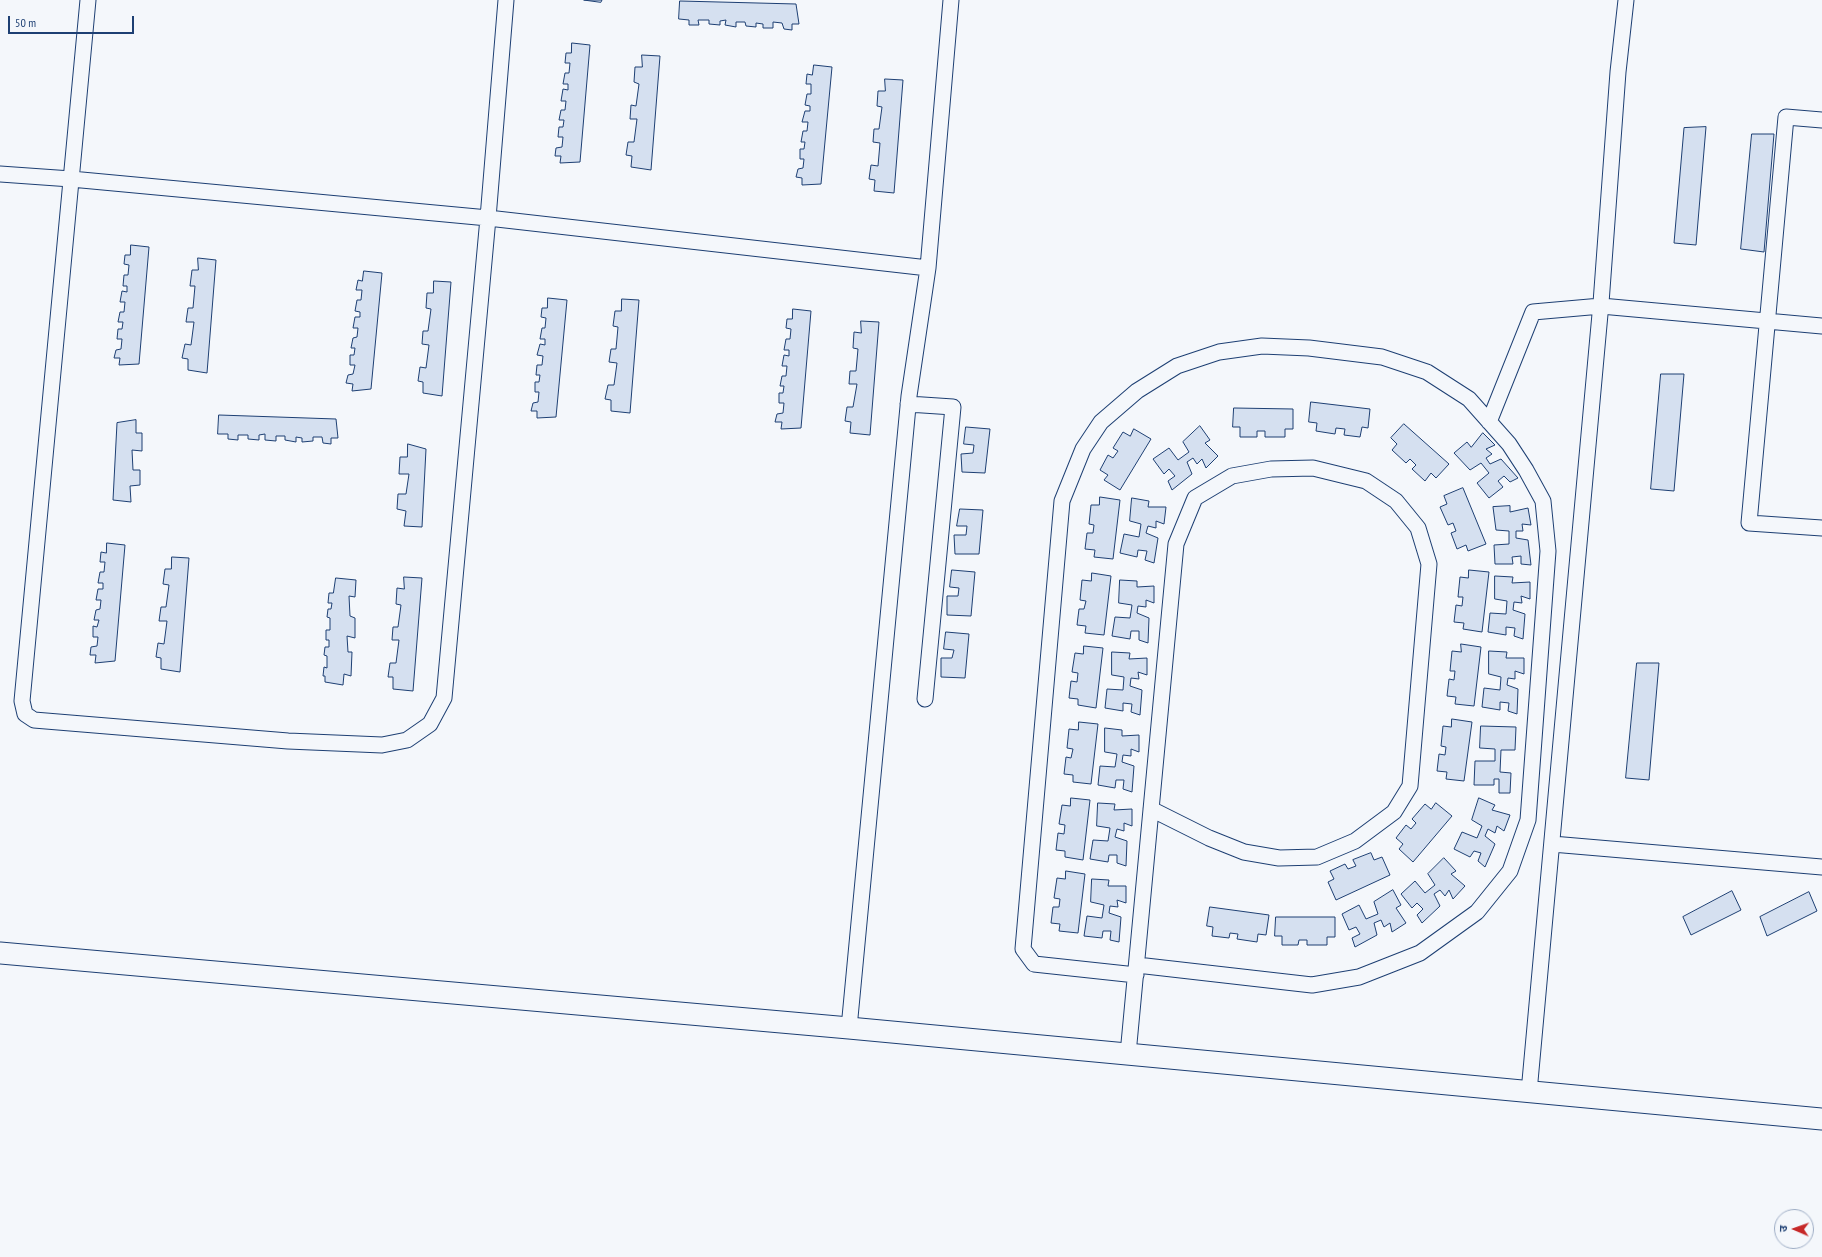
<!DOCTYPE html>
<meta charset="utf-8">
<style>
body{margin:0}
#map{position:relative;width:1822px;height:1257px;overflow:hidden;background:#f4f7fb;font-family:"PT Sans Narrow","Noto Sans Devanagari",sans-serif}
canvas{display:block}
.north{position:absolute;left:1774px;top:1209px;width:40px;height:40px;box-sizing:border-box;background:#f4f7fb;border:1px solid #9eadc5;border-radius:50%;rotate:272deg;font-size:11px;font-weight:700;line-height:16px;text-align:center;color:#1d3f73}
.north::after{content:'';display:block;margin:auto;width:14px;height:18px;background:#c62828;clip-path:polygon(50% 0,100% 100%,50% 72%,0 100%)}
.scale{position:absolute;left:8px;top:16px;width:126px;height:18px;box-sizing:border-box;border:2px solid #1d3f73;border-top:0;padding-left:5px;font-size:12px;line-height:14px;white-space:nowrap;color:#1d3f73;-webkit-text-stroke:3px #f4f7fb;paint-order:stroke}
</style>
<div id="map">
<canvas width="1822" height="1257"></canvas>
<div class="north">उ</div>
<div class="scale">50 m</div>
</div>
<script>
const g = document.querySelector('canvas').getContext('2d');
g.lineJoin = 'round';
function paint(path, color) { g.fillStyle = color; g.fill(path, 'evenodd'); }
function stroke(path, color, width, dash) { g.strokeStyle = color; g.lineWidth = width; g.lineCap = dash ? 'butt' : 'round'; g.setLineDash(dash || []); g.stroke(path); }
const building = new Path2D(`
 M 584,0 L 602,0 L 601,2 Z
 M 680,1 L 796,4 L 799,24 L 792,24 L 792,30 L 784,29 L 782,23 L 773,22 L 773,28 L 763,28 L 763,24 L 756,23 L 756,27 L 746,26 L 745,22 L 736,22 L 736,27 L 725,25 L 726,20 L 720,21 L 720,25 L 709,24 L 709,20 L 698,20 L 699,25 L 689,25 L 689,20 L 679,19 Z
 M 572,43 L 590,45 L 580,162 L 560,163 L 561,156 L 555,156 L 556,148 L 562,147 L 563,137 L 558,137 L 559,127 L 563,127 L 564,120 L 559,120 L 561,110 L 565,110 L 566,101 L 561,101 L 563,89 L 568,90 L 568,84 L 563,84 L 565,73 L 569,73 L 570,63 L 565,63 L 566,53 L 571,53 Z
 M 642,55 L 660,56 L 651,170 L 631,167 L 632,156 L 626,155 L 628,142 L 634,142 L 637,119 L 630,119 L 631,105 L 636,106 L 639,84 L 634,82 L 635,67 L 642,67 Z
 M 814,65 L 832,67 L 821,184 L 802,185 L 802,178 L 796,177 L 798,169 L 803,168 L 804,159 L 800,159 L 800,149 L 804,149 L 805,142 L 801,142 L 803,131 L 807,131 L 808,122 L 802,122 L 805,111 L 810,111 L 810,106 L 805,105 L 807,94 L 811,94 L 811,84 L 806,84 L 807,74 L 812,75 Z
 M 885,79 L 903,80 L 894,193 L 874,191 L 875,180 L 869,179 L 871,165 L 878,166 L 880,143 L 873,142 L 874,129 L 879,129 L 882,107 L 877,106 L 878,91 L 885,91 Z
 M 1706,127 L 1696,245 L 1674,243 L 1684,128 Z
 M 1752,134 L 1774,134 L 1764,252 L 1741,249 Z
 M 131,245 L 149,247 L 139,364 L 119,365 L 120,358 L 114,358 L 116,350 L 121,349 L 122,339 L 117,339 L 118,329 L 122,329 L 123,322 L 118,322 L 120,312 L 124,312 L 125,302 L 120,302 L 122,291 L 127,292 L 127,286 L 123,286 L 124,275 L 128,275 L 129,265 L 124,264 L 125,255 L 130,255 Z
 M 198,258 L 216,260 L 207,373 L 188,370 L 188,359 L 182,358 L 185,344 L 191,345 L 194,322 L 186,322 L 188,308 L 193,308 L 195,286 L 190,286 L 192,270 L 198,270 Z
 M 364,271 L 382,273 L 371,389 L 352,391 L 353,384 L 346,383 L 348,375 L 353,374 L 355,365 L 350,365 L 350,355 L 354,355 L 355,348 L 351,348 L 353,338 L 357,337 L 358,328 L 353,328 L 355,317 L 360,317 L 360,312 L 355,311 L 357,300 L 361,300 L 362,290 L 356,290 L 358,280 L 362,281 Z
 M 434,281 L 451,282 L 442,396 L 423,393 L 423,382 L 418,381 L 420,367 L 426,368 L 429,345 L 422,344 L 423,331 L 428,331 L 431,309 L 426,308 L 427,293 L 433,293 Z
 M 548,298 L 567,300 L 556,417 L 537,418 L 537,411 L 531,411 L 533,403 L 538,402 L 539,392 L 535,392 L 535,382 L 539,382 L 540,375 L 536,375 L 537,365 L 542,365 L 543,356 L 537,355 L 540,344 L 545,345 L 545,339 L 540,339 L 542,328 L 545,328 L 546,318 L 541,317 L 542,308 L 547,308 Z
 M 622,299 L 639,300 L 630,413 L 611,411 L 611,400 L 605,399 L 608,385 L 614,385 L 617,363 L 609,362 L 611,349 L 616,349 L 618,327 L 613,326 L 615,311 L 621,311 Z
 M 793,309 L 811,311 L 801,428 L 781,429 L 782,422 L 775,422 L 777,414 L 783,413 L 784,403 L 779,403 L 779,393 L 783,393 L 784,386 L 780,386 L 782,376 L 786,376 L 787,366 L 782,366 L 784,355 L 789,356 L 789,350 L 784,350 L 786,339 L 790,339 L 791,329 L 786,328 L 787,319 L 792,319 Z
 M 861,321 L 879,322 L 870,435 L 850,433 L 851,422 L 845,421 L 847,407 L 853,407 L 857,384 L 849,384 L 850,371 L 856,371 L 858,349 L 853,348 L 854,332 L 861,333 Z
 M 1661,374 L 1684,374 L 1674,491 L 1651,489 Z
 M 1311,402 L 1370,409 L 1368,428 L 1362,427 L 1360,437 L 1344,435 L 1345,429 L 1336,428 L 1335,434 L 1316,431 L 1317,423 L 1309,422 Z
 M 1234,408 L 1293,409 L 1293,429 L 1285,429 L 1285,437 L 1265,437 L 1265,431 L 1257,431 L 1257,437 L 1240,437 L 1240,427 L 1233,427 Z
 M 219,415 L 336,419 L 338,438 L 331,438 L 331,444 L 323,443 L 322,437 L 313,437 L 313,441 L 302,442 L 302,438 L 296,437 L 296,442 L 285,440 L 285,436 L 276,436 L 276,441 L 265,440 L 265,434 L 259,435 L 259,440 L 248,439 L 248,435 L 238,435 L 238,440 L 228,439 L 228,434 L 218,434 Z
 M 136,420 L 136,433 L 142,433 L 142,451 L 132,450 L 133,470 L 140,470 L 140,485 L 130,486 L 131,502 L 113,500 L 117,423 Z
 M 1404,424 L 1449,464 L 1436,478 L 1431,473 L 1425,481 L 1412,469 L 1416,465 L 1410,459 L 1406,463 L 1392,450 L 1397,444 L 1391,438 Z
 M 1200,426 L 1210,440 L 1205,443 L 1218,456 L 1206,468 L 1202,459 L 1197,464 L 1193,458 L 1187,462 L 1192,474 L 1172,490 L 1168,481 L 1175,476 L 1169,469 L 1164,474 L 1153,459 L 1169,448 L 1178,460 L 1189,452 L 1183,442 Z
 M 966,427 L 990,429 L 985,473 L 962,472 L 961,454 L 973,453 L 974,445 L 964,444 Z
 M 1134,429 L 1151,439 L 1120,490 L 1104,480 L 1108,475 L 1100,470 L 1108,455 L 1113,458 L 1118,451 L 1113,448 L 1123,432 L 1130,436 Z
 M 1483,433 L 1495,445 L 1486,449 L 1492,454 L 1486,458 L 1490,464 L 1501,459 L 1518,478 L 1510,482 L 1504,476 L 1498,481 L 1503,487 L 1489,498 L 1477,483 L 1489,473 L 1481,463 L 1470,470 L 1454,453 L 1467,442 L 1471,447 Z
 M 408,444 L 426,449 L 422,527 L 404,526 L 406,511 L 397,509 L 398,494 L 406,494 L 409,474 L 399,474 L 400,457 L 407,457 Z
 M 1463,488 L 1486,544 L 1468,551 L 1466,545 L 1457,549 L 1451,533 L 1456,531 L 1453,523 L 1448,525 L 1440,507 L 1447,504 L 1444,496 Z
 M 1100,497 L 1120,500 L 1113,559 L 1094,557 L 1095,550 L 1085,549 L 1087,533 L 1093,533 L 1094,525 L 1089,524 L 1091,505 L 1099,505 Z
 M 1132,498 L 1149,501 L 1148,507 L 1166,507 L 1164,524 L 1156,521 L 1156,528 L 1148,526 L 1146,533 L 1158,538 L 1154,563 L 1145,560 L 1147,551 L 1138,550 L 1137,557 L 1120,553 L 1124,534 L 1139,537 L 1141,524 L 1130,521 Z
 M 1510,506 L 1510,512 L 1528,508 L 1531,525 L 1522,524 L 1523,531 L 1516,531 L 1516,538 L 1528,540 L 1531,565 L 1521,564 L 1521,556 L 1512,557 L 1513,564 L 1495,564 L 1494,545 L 1509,544 L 1509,531 L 1496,530 L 1493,507 Z
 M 960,509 L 983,510 L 979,554 L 955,554 L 954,535 L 966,535 L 967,526 L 957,526 Z
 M 107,543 L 125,545 L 115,661 L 95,663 L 96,655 L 90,655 L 91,647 L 97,646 L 98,637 L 93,637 L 93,626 L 97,627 L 99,620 L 94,620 L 96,610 L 100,609 L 101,600 L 96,600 L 98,589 L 103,589 L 103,583 L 98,583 L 100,572 L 104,572 L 105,562 L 100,562 L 101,552 L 106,553 Z
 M 172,557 L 189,558 L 180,672 L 161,669 L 161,658 L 156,657 L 158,643 L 164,644 L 167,621 L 159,621 L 161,607 L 166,607 L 169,585 L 163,584 L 165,569 L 171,569 Z
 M 952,570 L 975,572 L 971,616 L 947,615 L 947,596 L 958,596 L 959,588 L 950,587 Z
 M 1469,570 L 1489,572 L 1482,632 L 1463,629 L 1464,623 L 1454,622 L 1456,605 L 1462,606 L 1463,597 L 1458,597 L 1460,577 L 1468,578 Z
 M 1092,573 L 1111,576 L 1104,635 L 1085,633 L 1086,626 L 1077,625 L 1079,609 L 1084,609 L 1086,601 L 1080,600 L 1082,580 L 1091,581 Z
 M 1495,576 L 1513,577 L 1512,583 L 1530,582 L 1530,599 L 1521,596 L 1522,603 L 1514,602 L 1513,610 L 1525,614 L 1523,639 L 1514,636 L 1515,628 L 1506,627 L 1506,635 L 1488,632 L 1490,613 L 1506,614 L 1507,601 L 1495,599 Z
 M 404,577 L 422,578 L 413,691 L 393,689 L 393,677 L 388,677 L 390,663 L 396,663 L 399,640 L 392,640 L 393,627 L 398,627 L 401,605 L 396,604 L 397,588 L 404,589 Z
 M 336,578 L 356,580 L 355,597 L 349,596 L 350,616 L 355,618 L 355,638 L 347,636 L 348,652 L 352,652 L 351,676 L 344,674 L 343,685 L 325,682 L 325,676 L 323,676 L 324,667 L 327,668 L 327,656 L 324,655 L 325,647 L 329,647 L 329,640 L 326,640 L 326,630 L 330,630 L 330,618 L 327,617 L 328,609 L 331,609 L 332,603 L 328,603 L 329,593 L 333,593 Z
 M 1120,580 L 1137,581 L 1137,587 L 1154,586 L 1154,603 L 1146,600 L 1146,607 L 1138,606 L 1137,613 L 1149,618 L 1148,643 L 1139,640 L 1139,631 L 1131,631 L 1130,639 L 1112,636 L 1115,617 L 1130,618 L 1132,605 L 1119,603 Z
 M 946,632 L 969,634 L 965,678 L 941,677 L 941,658 L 952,658 L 954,650 L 944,649 Z
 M 1461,644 L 1481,647 L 1474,706 L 1455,704 L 1456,697 L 1447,696 L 1449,679 L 1454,680 L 1455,671 L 1450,671 L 1452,651 L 1461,652 Z
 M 1084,646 L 1103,648 L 1096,708 L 1078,705 L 1078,699 L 1069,698 L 1071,681 L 1077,682 L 1078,673 L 1072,672 L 1075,653 L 1083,654 Z
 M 1489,651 L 1507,652 L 1506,658 L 1524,658 L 1524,674 L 1515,671 L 1515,679 L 1508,678 L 1507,685 L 1518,689 L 1517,714 L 1508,711 L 1509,703 L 1500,702 L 1500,710 L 1482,707 L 1484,688 L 1500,690 L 1501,677 L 1489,674 Z
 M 1112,652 L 1130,653 L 1129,659 L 1147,658 L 1147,675 L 1138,672 L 1139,679 L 1131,678 L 1130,686 L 1142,690 L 1140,715 L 1131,712 L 1132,704 L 1123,703 L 1123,711 L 1105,708 L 1107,689 L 1123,690 L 1124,677 L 1112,675 Z
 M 1637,663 L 1659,663 L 1649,780 L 1626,778 Z
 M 1452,719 L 1472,722 L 1464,781 L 1446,779 L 1447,772 L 1437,771 L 1439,754 L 1445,755 L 1446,747 L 1441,746 L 1443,726 L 1451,727 Z
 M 1079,722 L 1098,724 L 1091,784 L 1073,782 L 1073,775 L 1064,774 L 1066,757 L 1071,758 L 1073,749 L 1067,748 L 1069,729 L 1078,730 Z
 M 1481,726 L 1516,727 L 1515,750 L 1501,750 L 1500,772 L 1511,773 L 1510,793 L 1499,793 L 1499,779 L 1494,779 L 1494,785 L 1474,785 L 1475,761 L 1495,761 L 1495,749 L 1480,748 Z
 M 1105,728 L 1122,730 L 1122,736 L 1139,735 L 1139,752 L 1131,749 L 1131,756 L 1123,755 L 1122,762 L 1134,766 L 1132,792 L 1123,789 L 1124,780 L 1116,780 L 1115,788 L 1098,785 L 1100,766 L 1115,767 L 1117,754 L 1105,752 Z
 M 1071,798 L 1090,800 L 1083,860 L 1065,857 L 1065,851 L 1056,850 L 1058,833 L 1064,834 L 1065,825 L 1059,824 L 1062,805 L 1070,806 Z
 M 1479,798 L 1495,805 L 1492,810 L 1510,815 L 1504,831 L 1497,826 L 1495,833 L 1488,829 L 1485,836 L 1495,844 L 1485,867 L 1478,861 L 1481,853 L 1474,851 L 1470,857 L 1454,849 L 1462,832 L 1477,838 L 1482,826 L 1472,820 Z
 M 1098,803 L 1115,804 L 1114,810 L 1132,809 L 1132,826 L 1124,823 L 1124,831 L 1117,829 L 1115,837 L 1127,841 L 1126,866 L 1117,863 L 1117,855 L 1109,855 L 1108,862 L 1090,859 L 1093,840 L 1108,841 L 1110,828 L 1097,826 Z
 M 1436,803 L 1452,816 L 1413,862 L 1399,849 L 1403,844 L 1396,838 L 1406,825 L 1411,829 L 1416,823 L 1412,819 L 1425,804 L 1431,809 Z
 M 1371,853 L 1374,860 L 1382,857 L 1390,875 L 1336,900 L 1328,882 L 1334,879 L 1330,871 L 1345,864 L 1348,869 L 1356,866 L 1353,860 Z
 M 1444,858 L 1456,871 L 1451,874 L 1465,886 L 1453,899 L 1449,890 L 1445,896 L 1440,890 L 1434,894 L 1440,906 L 1422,923 L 1417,915 L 1423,909 L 1417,903 L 1412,908 L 1401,894 L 1415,881 L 1425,893 L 1435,885 L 1428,874 Z
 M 1066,871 L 1085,874 L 1078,933 L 1059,931 L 1060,924 L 1051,923 L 1053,907 L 1059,907 L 1060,899 L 1054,898 L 1057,878 L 1065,879 Z
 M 1092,879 L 1109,880 L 1108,886 L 1126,886 L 1126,903 L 1117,900 L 1118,907 L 1110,906 L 1109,913 L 1121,917 L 1119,942 L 1110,940 L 1111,931 L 1103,931 L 1102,938 L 1084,936 L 1087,916 L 1102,918 L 1104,905 L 1091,902 Z
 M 1393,890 L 1401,905 L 1396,908 L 1406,923 L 1392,932 L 1390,923 L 1384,927 L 1381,920 L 1374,923 L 1377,935 L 1355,947 L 1352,938 L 1360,934 L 1356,927 L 1349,930 L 1342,914 L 1359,905 L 1366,919 L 1378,914 L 1374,902 Z
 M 1732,891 L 1741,910 L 1691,935 L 1683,917 Z
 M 1809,892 L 1817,911 L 1767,936 L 1760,917 Z
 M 1210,907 L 1269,915 L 1266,935 L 1258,934 L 1257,942 L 1237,939 L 1238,934 L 1230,933 L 1229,938 L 1212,936 L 1213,927 L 1207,926 Z
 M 1276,917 L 1335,917 L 1335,937 L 1327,937 L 1327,945 L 1307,945 L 1307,940 L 1299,940 L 1298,945 L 1282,945 L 1282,936 L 1275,936 Z`);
paint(building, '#d5e0f0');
stroke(building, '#1d3f73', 1);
const street = new Path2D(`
 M 88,0 L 22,701 L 25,714 L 34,720 L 288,741 L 382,745 L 407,740 L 430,724 L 444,698 L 488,218 L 506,0
 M 1822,120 L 1786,117 L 1749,523 L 1822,528
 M 0,174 L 71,179 L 488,218 L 928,268
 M 908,404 L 953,407 L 925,699
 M 1489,422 L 1533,312 L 1601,306 L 1822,326
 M 1552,844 L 1822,867
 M 1136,975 L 1034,964 L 1023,949 L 1062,501 L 1083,449 L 1101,422 L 1137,391 L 1177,366 L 1219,352 L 1262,346 L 1309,348 L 1382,357 L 1427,372 L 1469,399 L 1509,444 L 1526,470 L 1543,501 L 1548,551 L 1528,820 L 1510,871 L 1477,912 L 1420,953 L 1359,977 L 1312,985 L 1137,965
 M 849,1028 L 909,396 L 928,268 L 951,0
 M 1128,1054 L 1176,544 L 1195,498 L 1232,476 L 1271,469 L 1313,468 L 1366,481 L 1396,501 L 1418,528 L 1429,564 L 1410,786 L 1394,812 L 1355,841 L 1317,857 L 1279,858 L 1244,852 L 1209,838 L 1151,809
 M 1529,1092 L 1601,303 L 1618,72 L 1626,0`);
const secondary = new Path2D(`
 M 0,953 L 849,1028 L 1822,1119`);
stroke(street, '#1d3f73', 17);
stroke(secondary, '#1d3f73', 23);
stroke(street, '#f4f7fb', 15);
stroke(secondary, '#f4f7fb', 21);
</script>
